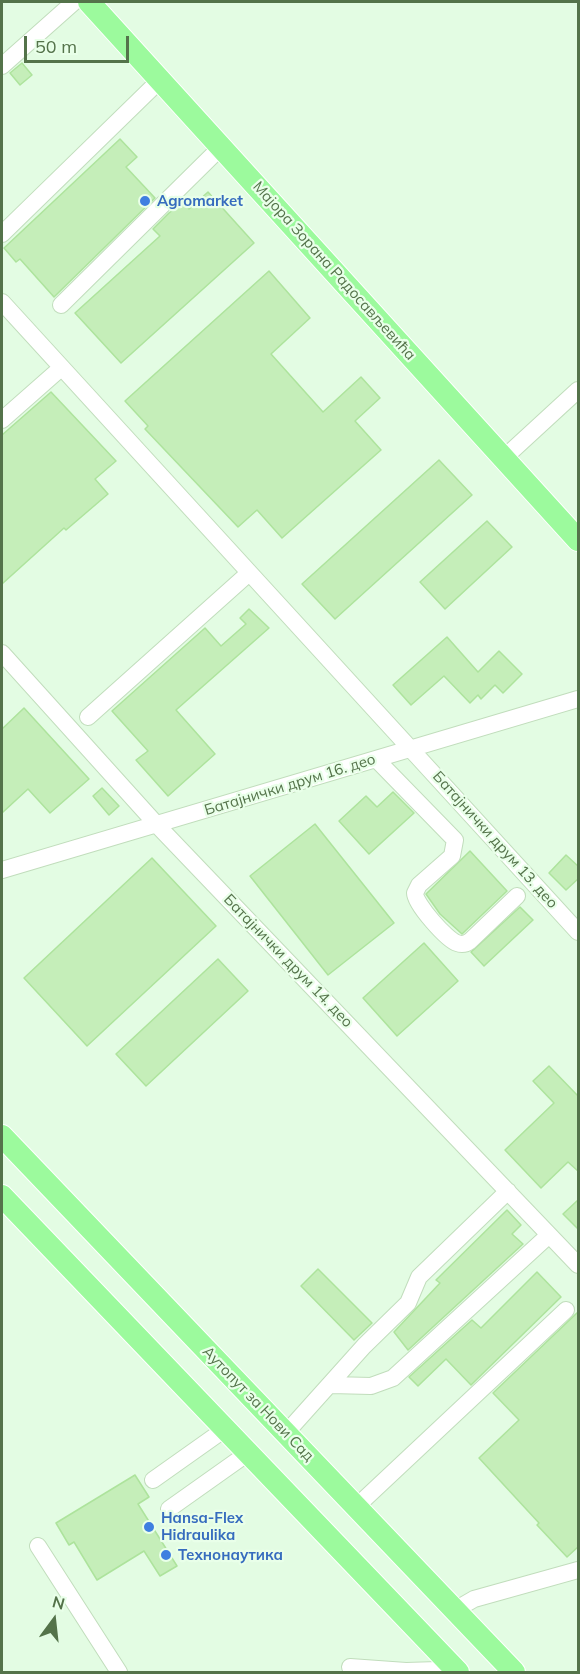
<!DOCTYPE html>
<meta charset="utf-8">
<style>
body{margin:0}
#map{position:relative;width:580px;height:1674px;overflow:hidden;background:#e3fce3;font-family:Mulish,sans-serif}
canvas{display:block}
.frame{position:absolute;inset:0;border:3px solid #54734a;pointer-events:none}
.north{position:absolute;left:24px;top:1590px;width:60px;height:60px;-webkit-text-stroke:4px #e9ffe9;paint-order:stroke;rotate:15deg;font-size:16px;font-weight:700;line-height:24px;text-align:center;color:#54734a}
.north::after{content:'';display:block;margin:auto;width:21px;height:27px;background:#54734a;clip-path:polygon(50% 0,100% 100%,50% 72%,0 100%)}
.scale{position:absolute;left:24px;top:36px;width:105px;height:27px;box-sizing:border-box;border:3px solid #54734a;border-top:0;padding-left:8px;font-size:18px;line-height:21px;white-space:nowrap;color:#54734a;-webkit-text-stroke:4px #e9ffe9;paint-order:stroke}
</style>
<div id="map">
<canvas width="580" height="1674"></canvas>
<div class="frame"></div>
<div class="north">N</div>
<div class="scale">50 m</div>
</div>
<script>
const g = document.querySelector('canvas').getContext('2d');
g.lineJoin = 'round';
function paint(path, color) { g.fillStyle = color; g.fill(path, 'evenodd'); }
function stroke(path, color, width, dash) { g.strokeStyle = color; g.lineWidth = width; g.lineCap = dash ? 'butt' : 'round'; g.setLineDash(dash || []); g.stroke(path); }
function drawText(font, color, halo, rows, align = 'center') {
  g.font = font + ' Mulish,sans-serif'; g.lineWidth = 4.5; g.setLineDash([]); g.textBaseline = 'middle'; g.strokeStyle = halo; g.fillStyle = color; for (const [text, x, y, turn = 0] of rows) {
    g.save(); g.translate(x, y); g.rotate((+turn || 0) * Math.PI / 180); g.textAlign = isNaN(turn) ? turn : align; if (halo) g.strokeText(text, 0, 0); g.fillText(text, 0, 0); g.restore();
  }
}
const building = new Path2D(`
 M 22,63 L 32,75 L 20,85 L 10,73 Z
 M 120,139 L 137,157 L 126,167 L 155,198 L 54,297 L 20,259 L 16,262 L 4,248 Z
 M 208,192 L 254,243 L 121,363 L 75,313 L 160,236 L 153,229 L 169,213 L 183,203 L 189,209 Z
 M 269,271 L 310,318 L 271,354 L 323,412 L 361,377 L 380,398 L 355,421 L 381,450 L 282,538 L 257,510 L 238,527 L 145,429 L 148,426 L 125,401 Z
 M 51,392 L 116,461 L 95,479 L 108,494 L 66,530 L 64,528 L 2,584 L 2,435 Z
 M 439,460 L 472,495 L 335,619 L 302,584 Z
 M 487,521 L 512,547 L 445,609 L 420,582 Z
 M 249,609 L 269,628 L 176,710 L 215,754 L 168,796 L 136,760 L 148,751 L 112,711 L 205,628 L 221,646 L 246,624 L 240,618 Z
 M 447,637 L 478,672 L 499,651 L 522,674 L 503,693 L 495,685 L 481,699 L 478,695 L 470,703 L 444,676 L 411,705 L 393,685 Z
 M 24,708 L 89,779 L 50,813 L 28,789 L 2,813 L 2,729 Z
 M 102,788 L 119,806 L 109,815 L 93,796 Z
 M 393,792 L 414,813 L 369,854 L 339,821 L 366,796 L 377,807 Z
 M 315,824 L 394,923 L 328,975 L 250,876 Z
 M 470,851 L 507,891 L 462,934 L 440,914 L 426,894 Z
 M 566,855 L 579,867 L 579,878 L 566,890 L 549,873 Z
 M 152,858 L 216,926 L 87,1046 L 24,978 Z
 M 520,907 L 533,920 L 484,966 L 471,952 Z
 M 424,943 L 458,981 L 397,1036 L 363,998 Z
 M 218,959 L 248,991 L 146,1086 L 116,1054 Z
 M 549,1066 L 579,1097 L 579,1172 L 568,1162 L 541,1188 L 505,1150 L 554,1103 L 533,1081 Z
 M 579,1199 L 579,1230 L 563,1214 Z
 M 507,1210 L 521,1225 L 512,1234 L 523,1244 L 408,1350 L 394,1332 L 440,1283 L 436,1280 Z
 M 318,1269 L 372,1323 L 354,1340 L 301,1286 Z
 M 537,1272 L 561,1297 L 471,1385 L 446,1359 L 418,1386 L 409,1377 L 472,1320 L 481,1328 Z
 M 579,1311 L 579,1546 L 567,1557 L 537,1525 L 539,1523 L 479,1458 L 519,1420 L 493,1393 Z
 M 135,1475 L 149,1497 L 138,1504 L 177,1566 L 160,1576 L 144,1551 L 97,1580 L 74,1542 L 69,1545 L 56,1523 Z`);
paint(building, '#c5eeb9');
stroke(building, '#ade39c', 1.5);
const minor = new Path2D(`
 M 2,66 L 74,2
 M 2,234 L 160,80
 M 2,302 L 578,932
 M 61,305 L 221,147
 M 2,420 L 61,368
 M 504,458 L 578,390
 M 2,653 L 158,826 L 578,1265
 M 88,717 L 249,573
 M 376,759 L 455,840 L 452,856 L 419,885 L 415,893 C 415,904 447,940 457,943 C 462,945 466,944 470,941 L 517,896
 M 2,870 L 578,699
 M 331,1385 L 371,1386 L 393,1378 L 549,1235
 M 286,1433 L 364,1346 L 408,1303 L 419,1277 L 508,1191
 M 153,1480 L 225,1429
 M 356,1507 L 566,1310
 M 169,1509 L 248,1453
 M 38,1546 L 119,1672
 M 455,1610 L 474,1599 L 578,1570
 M 350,1667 L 406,1671 L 438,1670`);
const major = new Path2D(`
 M 89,2 L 578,540
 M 2,1136 L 514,1672
 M 2,1196 L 458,1672`);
stroke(minor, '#c1ddbc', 18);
stroke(major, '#fff', 24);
stroke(minor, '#fff', 16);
stroke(major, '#9cfa9d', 22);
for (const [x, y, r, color] of [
 [145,201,6,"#3f7fe0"],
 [149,1527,6,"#3f7fe0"],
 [166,1555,6,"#3f7fe0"]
]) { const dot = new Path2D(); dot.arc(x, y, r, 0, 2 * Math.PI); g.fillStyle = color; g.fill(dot); stroke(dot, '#e9ffe9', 2); }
drawText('bold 15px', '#366cbe', '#e9ffe9', [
 ["Agromarket",157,201],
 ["Hansa-Flex",161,1518],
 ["Hidraulika",161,1535],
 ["Технонаутика",178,1555]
], 'left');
drawText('15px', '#54734a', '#e9ffe9', [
 ["Мајора Зорана Радосављевића",334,271,48],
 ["Батајнички друм 16. део",290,785,-17],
 ["Батајнички друм 13. део",495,840,48],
 ["Батајнички друм 14. део",288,961,46],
 ["Аутопут за Нови Сад",258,1404,46]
]);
</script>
